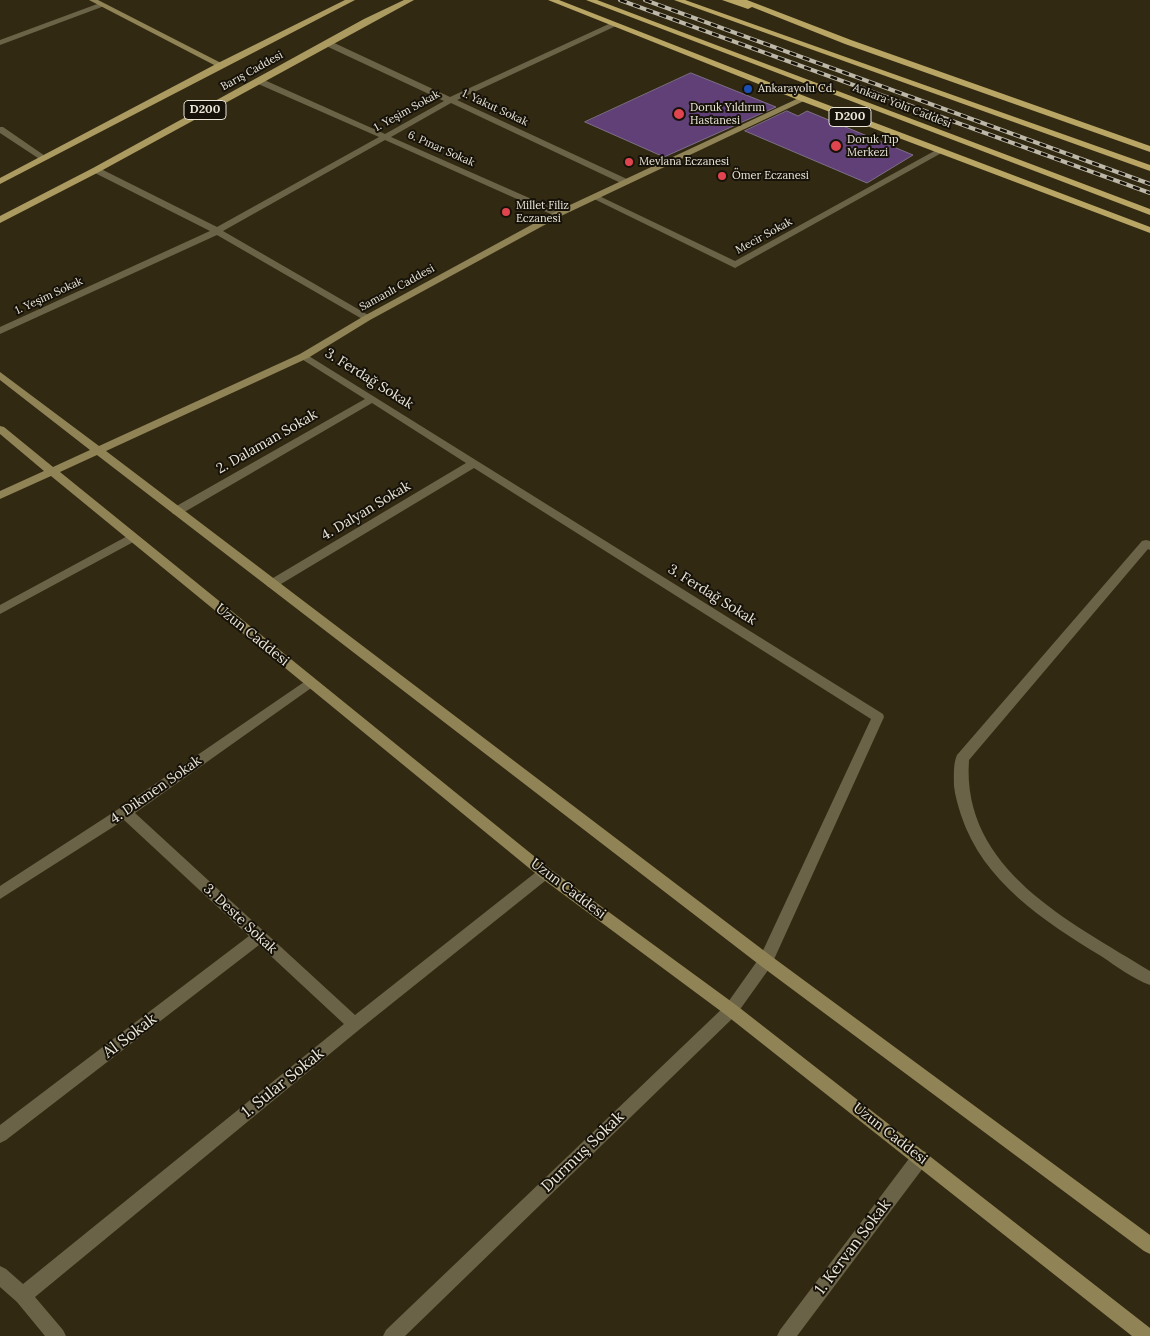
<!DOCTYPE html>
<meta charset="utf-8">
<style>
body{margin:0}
canvas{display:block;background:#322912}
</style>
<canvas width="1150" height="1336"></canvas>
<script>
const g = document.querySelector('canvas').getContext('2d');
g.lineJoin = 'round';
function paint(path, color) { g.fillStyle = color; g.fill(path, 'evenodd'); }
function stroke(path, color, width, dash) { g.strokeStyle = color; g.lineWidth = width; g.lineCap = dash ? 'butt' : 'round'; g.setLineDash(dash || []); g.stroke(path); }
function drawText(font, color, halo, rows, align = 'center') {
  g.font = font + ' Lora,serif'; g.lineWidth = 4; g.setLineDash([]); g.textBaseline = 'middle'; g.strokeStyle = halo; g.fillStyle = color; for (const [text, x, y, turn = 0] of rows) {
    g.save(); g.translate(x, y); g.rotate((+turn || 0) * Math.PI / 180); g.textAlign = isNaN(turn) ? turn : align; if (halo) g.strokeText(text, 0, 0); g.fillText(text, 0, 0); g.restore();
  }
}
const building = new Path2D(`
 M 691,73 L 776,107 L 664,157 L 585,122 Z
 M 787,111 L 798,116 L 807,111 L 913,155 L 867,183 L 745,131 Z`);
paint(building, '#604077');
stroke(building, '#7c6f87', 1);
paint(new Path2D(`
 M 1146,540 L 1150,541 L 1150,550 L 1148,549 L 969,760 C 961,870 1071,922 1150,971 L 1150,985 C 1133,979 1116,966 1101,956 C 1044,921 983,882 961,815 C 958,805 955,796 954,786 C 954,776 953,764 957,755 L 1142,541 Z`), '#6b6347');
paint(new Path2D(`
 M 100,3 L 107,5 L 0,45 L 0,40 Z
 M 611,23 L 618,25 L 457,100 L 629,180 L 629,184 L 623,184 L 451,103 L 391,137 L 561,212 L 561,216 L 555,216 L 385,140 L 223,231 L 370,316 L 370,320 L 364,320 L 217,235 L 0,334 L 0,327 L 210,231 L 93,172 L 93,168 L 99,168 L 217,227 L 379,137 L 256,83 L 256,79 L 262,79 L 385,134 L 444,101 L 324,45 L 324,41 L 330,41 L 450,97 Z
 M 0,127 L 3,127 L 48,158 L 41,160 L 0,133 Z
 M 938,149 L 945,151 L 735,268 L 590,197 L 597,195 L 735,261 Z
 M 304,353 L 883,714 L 884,717 L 771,966 L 736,1015 L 405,1336 L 383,1336 L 386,1330 L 726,1005 L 760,957 L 871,719 L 474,468 L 276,587 L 268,587 L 266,584 L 268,581 L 466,463 L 372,403 L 181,514 L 173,514 L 171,511 L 173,508 L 365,399 L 300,358 L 300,354 Z
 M 133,533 L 139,537 L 137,540 L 0,614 L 0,605 Z
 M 310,678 L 314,680 L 316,683 L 314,686 L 135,813 L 355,1015 L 540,869 L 545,867 L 550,869 L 552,873 L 550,877 L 360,1029 L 35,1297 L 63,1330 L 66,1336 L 45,1336 L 17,1302 L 0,1287 L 0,1266 L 6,1269 L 23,1284 L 344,1024 L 259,945 L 6,1140 L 0,1143 L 0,1125 L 249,936 L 124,820 L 0,899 L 0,886 L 120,808 Z
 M 920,1150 L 926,1152 L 928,1158 L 926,1164 L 797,1336 L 777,1336 L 780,1330 L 914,1152 Z`), '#6b6347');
paint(new Path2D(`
 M 89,0 L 98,0 L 225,65 L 218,67 Z
 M 801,97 L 808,99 L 561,216 L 370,320 L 308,358 L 106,451 L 771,956 L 1150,1235 L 1150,1254 L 1144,1251 L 761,966 L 97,455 L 60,472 L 550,869 L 736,1005 L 1150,1328 L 1150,1336 L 1132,1336 L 726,1015 L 540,877 L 51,476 L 0,499 L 0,491 L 44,471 L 0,434 L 0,426 L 4,427 L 53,467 L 90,450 L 0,380 L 0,372 L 99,446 L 300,354 L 364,316 L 555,212 Z`), '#908356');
paint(new Path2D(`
 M 345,0 L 355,0 L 0,184 L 0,178 L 218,63 Z
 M 404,0 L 414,0 L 99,172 L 0,223 L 0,216 L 93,168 L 364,19 Z`), '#ac9b60');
paint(new Path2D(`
 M 548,0 L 559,0 L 807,97 L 1150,227 L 1150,233 L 801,101 Z
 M 586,0 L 597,0 L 1150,209 L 1150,215 Z
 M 674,0 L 685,0 L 1150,165 L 1150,171 Z
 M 722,0 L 747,0 L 851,40 L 1150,146 L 1150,152 L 845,44 L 752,7 L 748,9 Z`), '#b9a664');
const rail = new Path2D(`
 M 620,0 L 1150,193
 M 645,0 L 1150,184`);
stroke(rail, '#bdb7a7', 4);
stroke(rail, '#161209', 2.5, [7]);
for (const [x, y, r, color] of [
 [748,89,5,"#1a4fb4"],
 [679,114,6,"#e0444e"],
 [836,146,6,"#e0444e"],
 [629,162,5,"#e0444e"],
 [722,176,5,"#e0444e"],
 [506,212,5,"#e0444e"]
]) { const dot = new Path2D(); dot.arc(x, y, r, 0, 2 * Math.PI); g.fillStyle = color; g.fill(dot); stroke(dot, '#161209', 2); }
drawText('11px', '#ebe6d8', '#161209', [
 ["Barış Caddesi",252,71,-29],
 ["Ankara Yolu Caddesi",902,106,21],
 ["1. Yakut Sokak",495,108,25],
 ["1. Yeşim Sokak",407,111,-29],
 ["6. Pınar Sokak",441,149,24],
 ["Mecir Sokak",764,236,-29],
 ["Samanlı Caddesi",397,288,-29],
 ["1. Yeşim Sokak",49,296,-25]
]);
drawText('11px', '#ebe6d8', '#161209', [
 ["Ankarayolu Cd.",758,89],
 ["Doruk Yıldırım",690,108],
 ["Hastanesi",690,121],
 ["Doruk Tıp",847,140],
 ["Merkezi",847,153],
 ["Mevlana Eczanesi",639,162],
 ["Ömer Eczanesi",732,176],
 ["Millet Filiz",516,206],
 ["Eczanesi",516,219]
], 'left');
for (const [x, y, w] of [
 [205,110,42],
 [850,117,42]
]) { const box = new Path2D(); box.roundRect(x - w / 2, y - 9.5, w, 19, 4); g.fillStyle = '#161209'; g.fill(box); stroke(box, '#ebe6d8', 1); }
drawText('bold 12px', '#ebe6d8', null, [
 ["D200",205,110],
 ["D200",850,117]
]);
drawText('14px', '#ebe6d8', '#161209', [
 ["3. Ferdağ Sokak",369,379,32],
 ["2. Dalaman Sokak",267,442,-30],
 ["4. Dalyan Sokak",366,511,-31],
 ["3. Ferdağ Sokak",712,595,32],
 ["Uzun Caddesi",252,635,39],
 ["4. Dikmen Sokak",156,790,-35],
 ["Uzun Caddesi",568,889,37],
 ["3. Deste Sokak",240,919,43],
 ["Uzun Caddesi",890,1134,38]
]);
drawText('16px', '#ebe6d8', '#161209', [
 ["Al Sokak",130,1036,-37],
 ["1. Sular Sokak",283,1083,-39],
 ["Durmuş Sokak",583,1152,-44],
 ["1. Kervan Sokak",853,1247,-53]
]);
</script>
